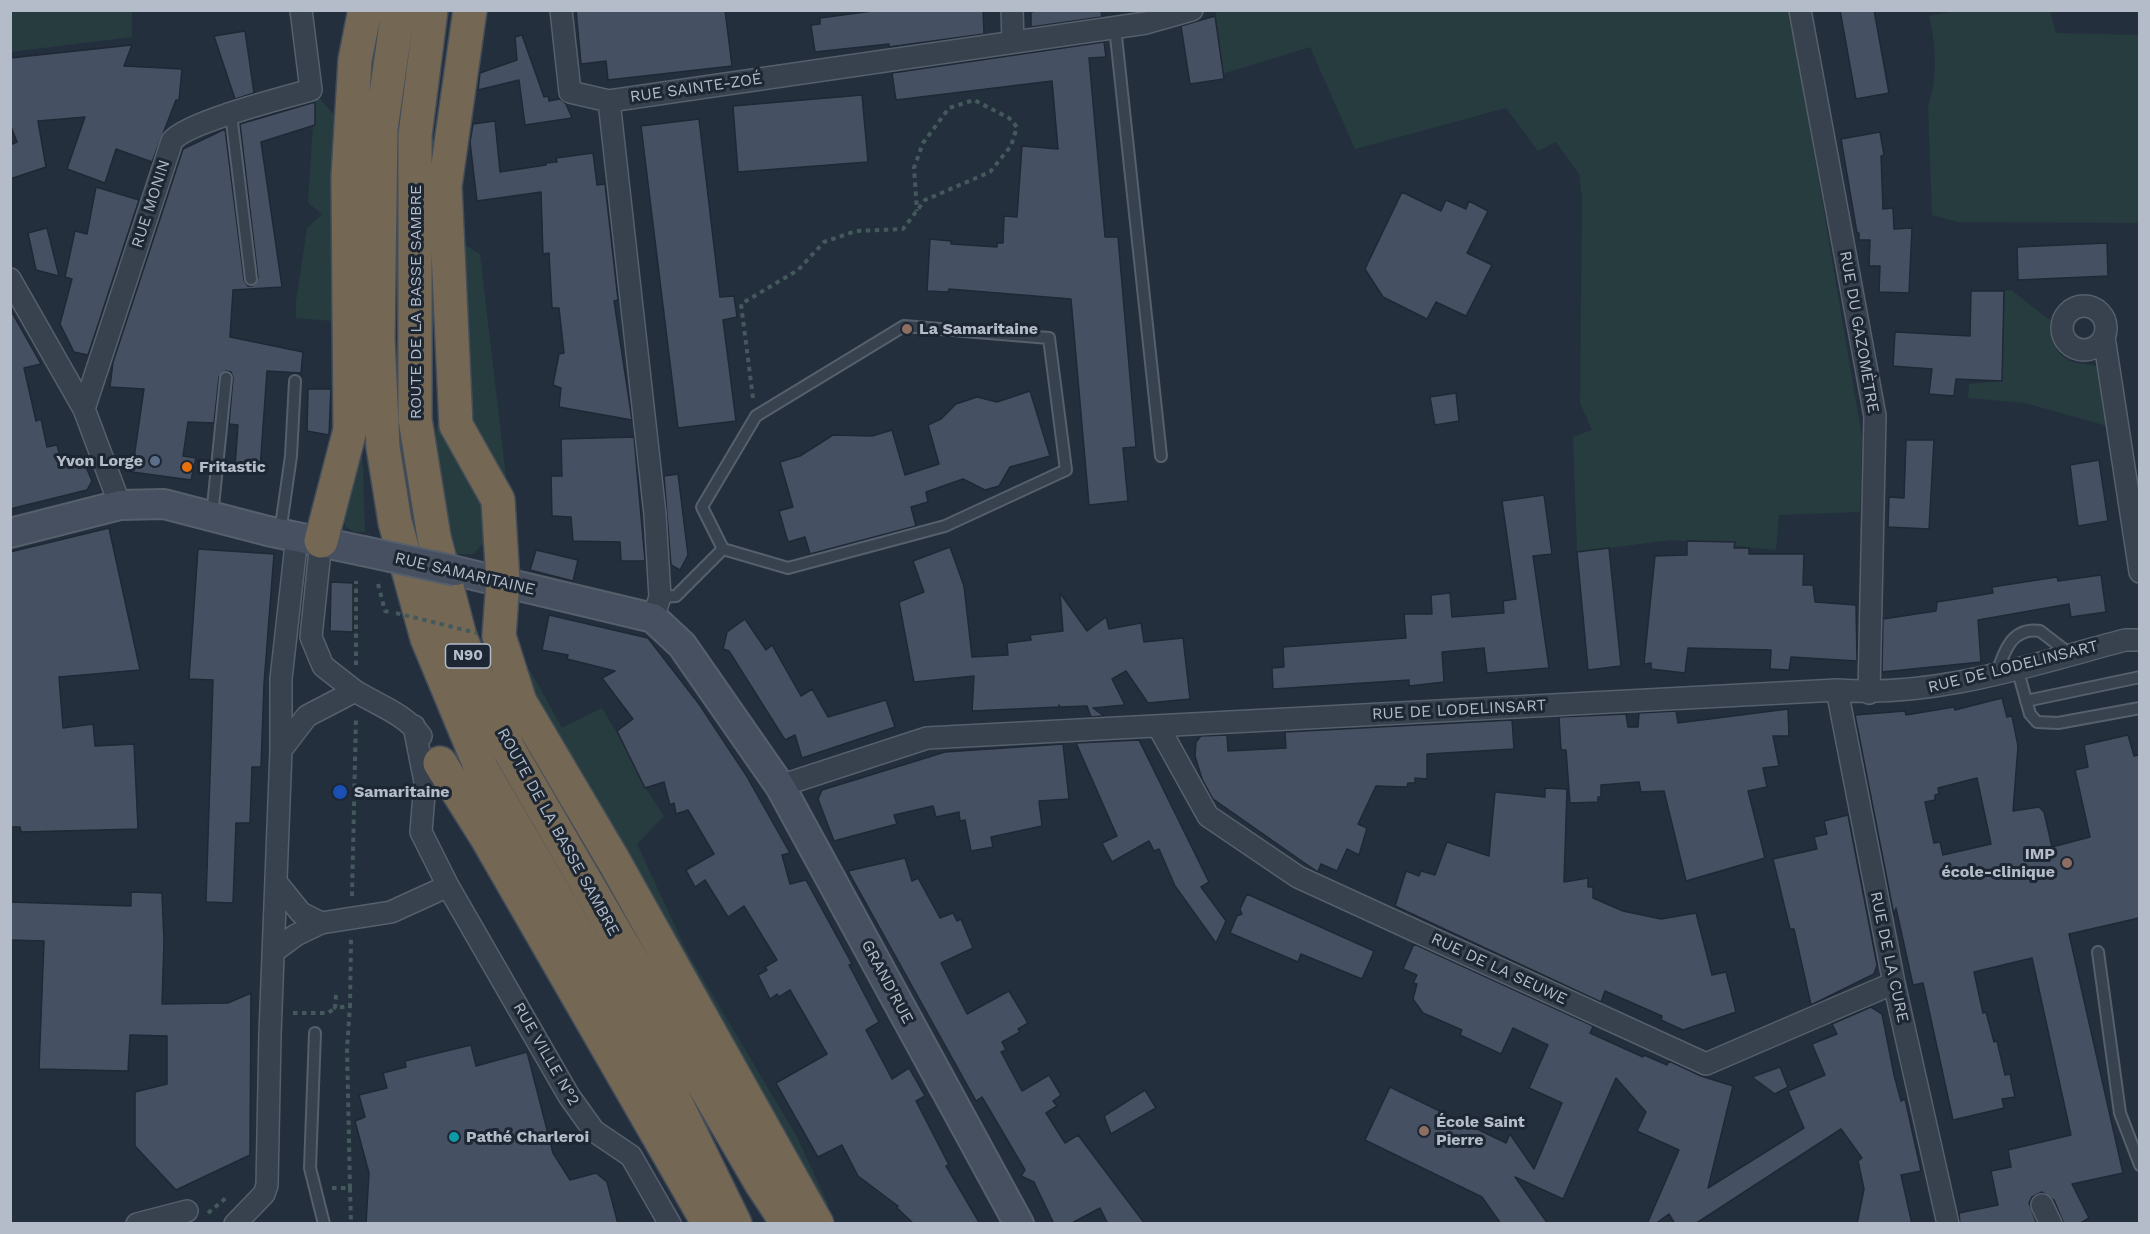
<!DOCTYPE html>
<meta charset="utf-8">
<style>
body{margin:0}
#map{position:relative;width:2150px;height:1234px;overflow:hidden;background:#242f3e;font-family:"Work Sans",sans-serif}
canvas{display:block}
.frame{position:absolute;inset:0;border:12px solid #b4bcc9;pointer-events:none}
</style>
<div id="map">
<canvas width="2150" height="1234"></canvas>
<div class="frame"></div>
</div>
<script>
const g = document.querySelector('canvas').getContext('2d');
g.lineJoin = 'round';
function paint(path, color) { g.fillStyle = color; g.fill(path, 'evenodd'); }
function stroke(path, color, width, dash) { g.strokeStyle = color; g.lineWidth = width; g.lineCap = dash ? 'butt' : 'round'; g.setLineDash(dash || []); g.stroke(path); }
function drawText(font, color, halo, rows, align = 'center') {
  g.font = font + ' "Work Sans",sans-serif'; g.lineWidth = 6; g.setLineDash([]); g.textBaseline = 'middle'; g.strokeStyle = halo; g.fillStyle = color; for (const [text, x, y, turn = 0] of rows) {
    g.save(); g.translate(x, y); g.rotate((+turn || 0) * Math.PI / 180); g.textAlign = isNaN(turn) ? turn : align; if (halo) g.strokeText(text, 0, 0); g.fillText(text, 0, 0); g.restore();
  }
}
paint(new Path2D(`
 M 1220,10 L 1790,11 L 1862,437 L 1860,512 L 1779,515 L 1776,550 L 1671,540 L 1577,552 L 1573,437 L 1592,430 L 1580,403 L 1582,198 L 1579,174 L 1556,142 L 1538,151 L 1506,108 L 1355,149 L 1310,47 L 1219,75 L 1211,18 Z
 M 1959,10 L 2050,11 L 2056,33 L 2139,35 L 2139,223 L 1958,222 L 1932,215 L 1928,106 C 1938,79 1936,44 1929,16 Z
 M 10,11 L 132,11 L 132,37 L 11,52 Z
 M 315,93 L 342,124 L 332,321 L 296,318 L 296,301 L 307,228 L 322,214 L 308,203 Z
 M 458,241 L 480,254 L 508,494 L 466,419 Z
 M 2011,290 L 2051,321 C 2048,335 2055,354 2070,361 C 2079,365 2089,363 2098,367 L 2107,426 L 2025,403 L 1968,398 L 1969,384 L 2001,381 L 2002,291 Z
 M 439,417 L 483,500 L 485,542 L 473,554 L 454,554 C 445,519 427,451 439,417 Z
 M 358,421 L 363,467 L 365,532 L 354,532 L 346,527 L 339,509 Z
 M 515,656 L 531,672 L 562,728 L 602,708 L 630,755 L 645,787 L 664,816 L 637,844 L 686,950 L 797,1137 L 829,1206 L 816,1198 L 537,704 Z`), '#263c3f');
const building = new Path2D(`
 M 576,10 L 725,10 L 732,66 L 608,80 L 606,61 L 581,64 Z
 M 880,10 L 983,10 L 984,34 L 889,47 L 889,44 L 815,52 L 811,25 L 820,24 L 820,18 Z
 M 1043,10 L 1101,10 L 1102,17 L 1031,27 L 1031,12 Z
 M 1840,10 L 1874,10 L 1889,93 L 1856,99 Z
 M 1215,16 L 1224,79 L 1190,84 L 1181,26 Z
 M 245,31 L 254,93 L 235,99 L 214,36 Z
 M 522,35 L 544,97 L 548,96 L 549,101 L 560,99 L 566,104 L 572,118 L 525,125 L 519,80 L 478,90 L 480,73 L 517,60 L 515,37 Z
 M 1104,42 L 1106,57 L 1089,58 L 1105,237 L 1118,237 L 1136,447 L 1123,448 L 1128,501 L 1089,505 L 1071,299 L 949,289 L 948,292 L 927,291 L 930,239 L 951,241 L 951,244 L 997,247 L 997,243 L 1003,243 L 1004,216 L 1017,217 L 1022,146 L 1058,149 L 1052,81 L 896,100 L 892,73 Z
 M 132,45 L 124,66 L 182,69 L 179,100 L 176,100 L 152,162 L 116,149 L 105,183 L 67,169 L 85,117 L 38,121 L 46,167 L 10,179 L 10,145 L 17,142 L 10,124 L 10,58 Z
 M 862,95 L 868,162 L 738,172 L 733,106 Z
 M 315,102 L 315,125 L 261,142 L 282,287 L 233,290 L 230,337 L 303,352 L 301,373 L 267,371 L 260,469 L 235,466 L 238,425 L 229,424 L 233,378 L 231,372 L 226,371 L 219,377 L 214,423 L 188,422 L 183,456 L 196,458 L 191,480 L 132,472 L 144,389 L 110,387 L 113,362 L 183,149 L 225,129 L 244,280 L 248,286 L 252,286 L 258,278 L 240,124 Z
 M 699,119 L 720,297 L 734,296 L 737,317 L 723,320 L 736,421 L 678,428 L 641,126 Z
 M 495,121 L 500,172 L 546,165 L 546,163 L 557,162 L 556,158 L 593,153 L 597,185 L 605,184 L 618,300 L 614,301 L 632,420 L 559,407 L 561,388 L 553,385 L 559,354 L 564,353 L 559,308 L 552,308 L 549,253 L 543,254 L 541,192 L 477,201 L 470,142 L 473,124 Z
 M 1880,132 L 1884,155 L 1881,156 L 1883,209 L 1893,208 L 1894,229 L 1912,228 L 1909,293 L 1879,292 L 1880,266 L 1869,266 L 1870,240 L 1859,240 L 1859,233 L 1857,233 L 1841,139 Z
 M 96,187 L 139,200 L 88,355 L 74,352 L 60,324 L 72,279 L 65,277 L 75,231 L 87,234 Z
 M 1402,192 L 1441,211 L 1446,200 L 1466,209 L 1469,201 L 1488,211 L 1467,253 L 1492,265 L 1466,316 L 1436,302 L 1427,319 L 1383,297 L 1365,269 Z
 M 47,228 L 59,276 L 36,270 L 28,233 Z
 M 2107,243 L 2108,276 L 2018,280 L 2017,247 Z
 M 1971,291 L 2004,291 L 2002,381 L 1956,379 L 1954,396 L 1929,394 L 1932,369 L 1893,366 L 1895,332 L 1970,336 Z
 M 10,309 L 41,364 L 24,368 L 36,421 L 41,419 L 47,447 L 57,445 L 61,460 L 81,455 L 92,481 L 87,490 L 10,509 Z
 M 308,389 L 331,389 L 329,435 L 307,431 Z
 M 1030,391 L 1050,456 L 1010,467 L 999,486 L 985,490 L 963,479 L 926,492 L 928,502 L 911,507 L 916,526 L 810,554 L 805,537 L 788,542 L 779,511 L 793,507 L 780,462 L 800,456 L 833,435 L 872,436 L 892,430 L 905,475 L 939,464 L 928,425 L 941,419 L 956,404 L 977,397 L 997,402 Z
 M 1456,393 L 1459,421 L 1435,425 L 1430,397 Z
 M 634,437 L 645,561 L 621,561 L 620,542 L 573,541 L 571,517 L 552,516 L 551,476 L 562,476 L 561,439 Z
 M 1906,440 L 1934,440 L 1929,529 L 1888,527 L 1889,497 L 1904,498 Z
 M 2099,460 L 2108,521 L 2078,526 L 2070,465 Z
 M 678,474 L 688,555 L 680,570 L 671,565 L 664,476 Z
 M 1544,495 L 1552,554 L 1533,556 L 1549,668 L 1487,673 L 1484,648 L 1442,652 L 1444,682 L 1409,686 L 1409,680 L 1273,689 L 1272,668 L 1284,667 L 1283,647 L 1406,638 L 1404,614 L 1432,614 L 1431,595 L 1450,593 L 1452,617 L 1504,613 L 1503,601 L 1516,599 L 1502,501 Z
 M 109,528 L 140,670 L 59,677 L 63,728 L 93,724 L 95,746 L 134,744 L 138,829 L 21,832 L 20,827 L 10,827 L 10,552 Z
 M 1687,541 L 1735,542 L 1734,548 L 1749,548 L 1749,554 L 1804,554 L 1803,585 L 1813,585 L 1815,602 L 1856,605 L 1857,661 L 1791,657 L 1789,670 L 1770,669 L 1771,650 L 1688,648 L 1685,673 L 1651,669 L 1651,663 L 1644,664 L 1655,556 L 1687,555 Z
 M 950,547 L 964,586 L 972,657 L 1008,655 L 1007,643 L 1031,640 L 1030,635 L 1063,631 L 1060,593 L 1087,631 L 1106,617 L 1109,629 L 1141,623 L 1144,642 L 1183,638 L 1190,699 L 1148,703 L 1126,671 L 1112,679 L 1125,705 L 1093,708 L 1104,716 L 1091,717 L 1087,706 L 1060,707 L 1059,705 L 1059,707 L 972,711 L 974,676 L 914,682 L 899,602 L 924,592 L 913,561 Z
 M 1609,548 L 1621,666 L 1588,670 L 1577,552 Z
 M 198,549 L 274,554 L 264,684 L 261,767 L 252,767 L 250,823 L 236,823 L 233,903 L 206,902 L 213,680 L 189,679 Z
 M 536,550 L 578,560 L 573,581 L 530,570 Z
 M 2101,575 L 2106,612 L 2071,617 L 2069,604 L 1978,620 L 1981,662 L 1882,672 L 1883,619 L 1936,611 L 1937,602 L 1993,593 L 1992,587 L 2057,577 L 2058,581 Z
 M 331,582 L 353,583 L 353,632 L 330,631 Z
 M 549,615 L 648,638 L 699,704 L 746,775 L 790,853 L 782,855 L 790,884 L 806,880 L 852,964 L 849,965 L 879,1022 L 866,1030 L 892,1079 L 909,1068 L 925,1096 L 916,1101 L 949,1165 L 946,1166 L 980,1224 L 914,1224 L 897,1208 L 898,1206 L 858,1176 L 842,1145 L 818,1157 L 776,1083 L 827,1054 L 790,990 L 779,997 L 777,994 L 770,999 L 758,975 L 767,970 L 765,967 L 777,960 L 744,906 L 728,917 L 705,880 L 695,887 L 686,870 L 714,854 L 688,810 L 676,814 L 674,803 L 670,805 L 664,782 L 645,788 L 617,731 L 633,719 L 602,678 L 615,671 L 567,659 L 568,655 L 542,650 Z
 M 745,619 L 766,650 L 772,645 L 801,696 L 812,689 L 828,717 L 886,700 L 895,727 L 802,758 L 795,735 L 785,740 L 729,651 L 723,649 L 727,632 Z
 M 2002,698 L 2007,717 L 2012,716 L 2018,746 L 2013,811 L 2039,807 L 2044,812 L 2052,847 L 2090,837 L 2075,770 L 2088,767 L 2084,745 L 2128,735 L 2134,756 L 2139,755 L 2139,918 L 2069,934 L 2123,1173 L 2072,1184 L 2089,1218 L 2079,1224 L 2064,1224 L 2054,1200 L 2042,1192 L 2032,1197 L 2029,1203 L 2037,1224 L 1960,1224 L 1959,1213 L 1998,1205 L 1991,1171 L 2011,1167 L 2008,1150 L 2071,1135 L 2032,958 L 1974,972 L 1983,1013 L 1986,1012 L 1994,1042 L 1997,1041 L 2005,1075 L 2010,1074 L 2015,1097 L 2002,1099 L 2004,1108 L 1953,1120 L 1923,983 L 1913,985 L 1896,908 L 1894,915 L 1855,715 L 1905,711 L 1906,715 L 1954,707 L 1955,710 ZM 1977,778 L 1991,844 L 1943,855 L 1940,842 L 1934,843 L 1925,802 L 1935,800 L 1935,795 L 1939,794 L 1938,788 Z
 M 1788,709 L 1789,736 L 1773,736 L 1779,766 L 1763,768 L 1767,787 L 1748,791 L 1765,858 L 1686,881 L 1664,791 L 1641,792 L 1639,782 L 1601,785 L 1601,797 L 1598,797 L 1598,802 L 1570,803 L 1566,750 L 1561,750 L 1559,717 L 1626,714 L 1628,727 L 1638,727 L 1639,713 L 1676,711 L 1678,723 Z
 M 1512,720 L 1514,749 L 1427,754 L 1427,779 L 1415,778 L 1415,783 L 1408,783 L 1407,787 L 1376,786 L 1358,824 L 1367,828 L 1359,855 L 1347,849 L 1337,871 L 1321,864 L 1318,872 L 1306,864 L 1213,799 L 1202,779 L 1195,756 L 1196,742 L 1201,736 L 1227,735 L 1228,751 L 1286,748 L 1285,732 Z
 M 1139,740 L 1209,882 L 1201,887 L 1226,921 L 1216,943 L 1175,886 L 1159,849 L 1154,851 L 1149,841 L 1112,862 L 1102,843 L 1117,836 L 1076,743 Z
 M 1063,744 L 1069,799 L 1039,801 L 1042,826 L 991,837 L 993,847 L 971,851 L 965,820 L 960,821 L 959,812 L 936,817 L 933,806 L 894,815 L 897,824 L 834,841 L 818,799 L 822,790 L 945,752 Z
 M 1545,788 L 1567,789 L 1564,882 L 1588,878 L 1588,887 L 1593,887 L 1593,898 L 1623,911 L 1661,919 L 1696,913 L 1712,975 L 1726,972 L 1736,1012 L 1683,1030 L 1661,1020 L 1662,1016 L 1605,991 L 1601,1002 L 1395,906 L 1406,871 L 1419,876 L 1421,871 L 1435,875 L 1447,842 L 1489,856 L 1495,792 L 1545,797 Z
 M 1848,815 L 1877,965 L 1874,974 L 1811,1005 L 1794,929 L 1790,929 L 1773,859 L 1817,849 L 1814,837 L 1827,834 L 1824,821 Z
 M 905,858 L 912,881 L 918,878 L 940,918 L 953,913 L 957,921 L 961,919 L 973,948 L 941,963 L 967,1014 L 1009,991 L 1028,1023 L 1018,1029 L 1020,1032 L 1002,1042 L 1006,1050 L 1001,1052 L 1022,1091 L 1049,1075 L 1061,1095 L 1053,1101 L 1057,1106 L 1046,1113 L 1065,1143 L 1078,1135 L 1145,1224 L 1108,1224 L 1100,1208 L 1070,1224 L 1054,1224 L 1034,1182 L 1021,1176 L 1025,1170 L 982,1097 L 976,1101 L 848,871 Z
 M 131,892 L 162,893 L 164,942 L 162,1004 L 228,1003 L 251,993 L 250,1155 L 176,1190 L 135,1146 L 135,1092 L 167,1084 L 167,1036 L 130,1035 L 128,1071 L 39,1069 L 44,941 L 10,940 L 10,902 L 131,906 Z
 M 1247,894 L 1374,951 L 1362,979 L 1301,954 L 1298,962 L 1230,933 L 1237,916 L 1242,914 L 1240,909 Z
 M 1414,944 L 1591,1025 L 1593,1027 L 1590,1033 L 1643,1057 L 1644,1055 L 1667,1065 L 1669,1061 L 1701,1076 L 1733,1086 L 1708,1188 L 1804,1128 L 1788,1091 L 1825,1075 L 1812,1044 L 1837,1034 L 1832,1024 L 1871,1007 L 1882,1014 L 1894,1075 L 1901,1101 L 1905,1099 L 1921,1171 L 1901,1175 L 1912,1224 L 1857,1224 L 1864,1189 L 1858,1161 L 1862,1158 L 1841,1129 L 1695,1224 L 1675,1224 L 1669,1214 L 1655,1224 L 1647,1224 L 1679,1150 L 1637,1131 L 1646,1112 L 1616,1078 L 1563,1199 L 1515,1177 L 1548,1224 L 1501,1224 L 1482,1197 L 1365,1140 L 1390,1087 L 1506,1143 L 1510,1134 L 1534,1169 L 1562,1103 L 1529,1088 L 1548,1045 L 1513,1028 L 1501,1054 L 1460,1035 L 1462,1030 L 1423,1013 L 1413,999 L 1417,984 L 1413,983 L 1417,975 L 1403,969 Z
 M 471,1045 L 476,1066 L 527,1052 L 553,1153 L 570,1180 L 596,1173 L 607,1182 L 618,1224 L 366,1224 L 369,1173 L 355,1121 L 365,1117 L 359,1095 L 387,1088 L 383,1073 L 406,1067 L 405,1061 Z
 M 1780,1067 L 1788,1087 L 1775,1094 L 1752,1077 Z
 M 1145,1090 L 1156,1108 L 1111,1134 L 1104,1116 Z`);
paint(building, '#455162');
stroke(building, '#1f2835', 1.5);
const lane = new Path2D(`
 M 1115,27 L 1161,456
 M 231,114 L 251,279
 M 904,326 L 1049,338 L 1066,470 L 945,526 L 788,568 L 723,549 L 702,507 L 756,416 Z
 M 212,516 L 226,378
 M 280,533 L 291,456 L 295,381
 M 660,597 L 676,596 L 723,549
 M 2017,668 L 2030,714 L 2037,722 L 2058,723 L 2140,708
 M 1997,673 C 2004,651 2012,627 2040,631 L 2070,654
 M 2026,701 L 2140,677
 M 2098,952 L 2120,1113 L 2140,1165
 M 315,1033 L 310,1168 L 324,1224`);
const street = new Path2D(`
 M 561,10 L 570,92 L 609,101
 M 1012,10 L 1013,42
 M 1800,10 L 1875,416 L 1869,693
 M 10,279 L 84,409 L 120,505
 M2062 328a22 22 0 1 1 44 0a22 22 0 1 1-44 0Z
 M 2104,337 L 2140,572
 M 84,409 L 172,141 C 187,122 283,98 311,90 L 301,10
 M 321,541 L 311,637 L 323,666 L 355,691
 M 653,618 L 660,597 L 655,514 L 609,101 L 1146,23 L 1192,10
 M 1837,690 L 1894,983 L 1948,1224
 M 414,726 L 425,782 L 421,832 L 448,886 L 569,1096 L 594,1131 L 631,1156 L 670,1224
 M 1158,726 L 1208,816 L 1298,877 L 1706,1064 L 1894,983
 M 281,750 L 307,716 L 355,691 C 378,705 405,714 421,736
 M 780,786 L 927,738 L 1837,690 C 1935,698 2031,665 2125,640 L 2140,640
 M 276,882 L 301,913 L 321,923
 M 273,952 L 296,935 L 321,923 L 391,912 L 448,886
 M 2042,1205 L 2051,1224
 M 137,1224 L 187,1211
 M 235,1224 L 264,1194 L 267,1185 L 270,1034 L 281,750 L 281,679 L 297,536`);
const secondary = new Path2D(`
 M 10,533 L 120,505 L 164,504 L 268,531 L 363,551
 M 456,571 L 653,618 L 682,645 L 780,786 L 1019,1224`);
const highway = new Path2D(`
 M 398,10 L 381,129 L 378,338 L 383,447 L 395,522 L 427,638 L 481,768 L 672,1095 L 735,1224
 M 431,10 L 415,135 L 415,419 L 434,537 L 460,637 L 508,748 L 761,1183 L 788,1224
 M 470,10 L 445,186 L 456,425 L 498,500 L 503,581 L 499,636 L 520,702 L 615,863 L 817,1224
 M 321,541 L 350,430 L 348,177 L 355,60 L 365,10
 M 440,763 L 487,838 L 709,1224`);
stroke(lane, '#565f6c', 14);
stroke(street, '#565f6c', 24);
stroke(secondary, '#565f6c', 32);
stroke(highway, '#434c59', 36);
stroke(new Path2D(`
 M 753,398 L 741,304 L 798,270 L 824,242 L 856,231 L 903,229 L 925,200 L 990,172 L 1011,146 L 1017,127 L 1009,118 L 974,100 L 949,108 L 923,143 L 914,168 L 917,211
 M 378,584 L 385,611 L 393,613
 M 356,665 L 356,581
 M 352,896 L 356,717
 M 336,995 L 335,1008 L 350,1006 L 351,939
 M 293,1013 L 328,1013 L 335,1008
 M 332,1188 L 350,1188 L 351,1224
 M 350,1188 L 347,1048 L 350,1006
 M 208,1213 L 227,1197`), '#44595c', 4, [4.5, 4.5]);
stroke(lane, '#38414e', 10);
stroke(street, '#38414e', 21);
stroke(secondary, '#465061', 28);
stroke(highway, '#746855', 33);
const secondaryBridge = new Path2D(`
 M 363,551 L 456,571`);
stroke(secondaryBridge, '#565f6c', 32, []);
stroke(new Path2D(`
 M 396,613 L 477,633`), '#44595c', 4, [4.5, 4.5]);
stroke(secondaryBridge, '#465061', 28);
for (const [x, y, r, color] of [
 [907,329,6,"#8d6e63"],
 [155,461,6,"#5c6f8a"],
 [187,467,6,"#e8710a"],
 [340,792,8,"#1a4fb4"],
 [2067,863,6,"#8d6e63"],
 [1424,1131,6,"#8d6e63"],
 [454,1137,6,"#0f9aa8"]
]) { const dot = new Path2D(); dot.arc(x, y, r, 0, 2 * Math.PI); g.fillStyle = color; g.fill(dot); stroke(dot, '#1d2633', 2); }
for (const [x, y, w] of [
 [468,656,45]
]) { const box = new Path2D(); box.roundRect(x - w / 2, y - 12, w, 24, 4.5); g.fillStyle = '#1d2633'; g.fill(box); stroke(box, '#b4bcc9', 1.5); }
drawText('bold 15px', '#b4bcc9', null, [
 ["N90",468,656]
]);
drawText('16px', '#b4bcc9', '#1d2633', [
 ["RUE SAINTE-ZOÉ",696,88,-8],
 ["RUE MONIN",151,204,-72],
 ["ROUTE DE LA BASSE SAMBRE",416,302,-90],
 ["RUE DU GAZOMÈTRE",1859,332,80],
 ["RUE SAMARITAINE",465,574,13],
 ["RUE DE LODELINSART",2013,667,-14],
 ["RUE DE LODELINSART",1459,710,-3],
 ["ROUTE DE LA BASSE SAMBRE",558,832,61],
 ["RUE DE LA CURE",1889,957,78],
 ["RUE DE LA SEUWE",1499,969,25],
 ["GRAND'RUE",887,982,62],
 ["RUE VILLE N°2",546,1054,60]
]);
drawText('bold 16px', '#b4bcc9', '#1d2633', [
 ["La Samaritaine",919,329],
 ["Yvon Lorge",143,461,"right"],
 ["Fritastic",199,467],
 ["Samaritaine",354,792],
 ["IMP",2055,854,"right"],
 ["école-clinique",2055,872,"right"],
 ["École Saint",1436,1122],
 ["Pierre",1436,1140],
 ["Pathé Charleroi",466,1137]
], 'left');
</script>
